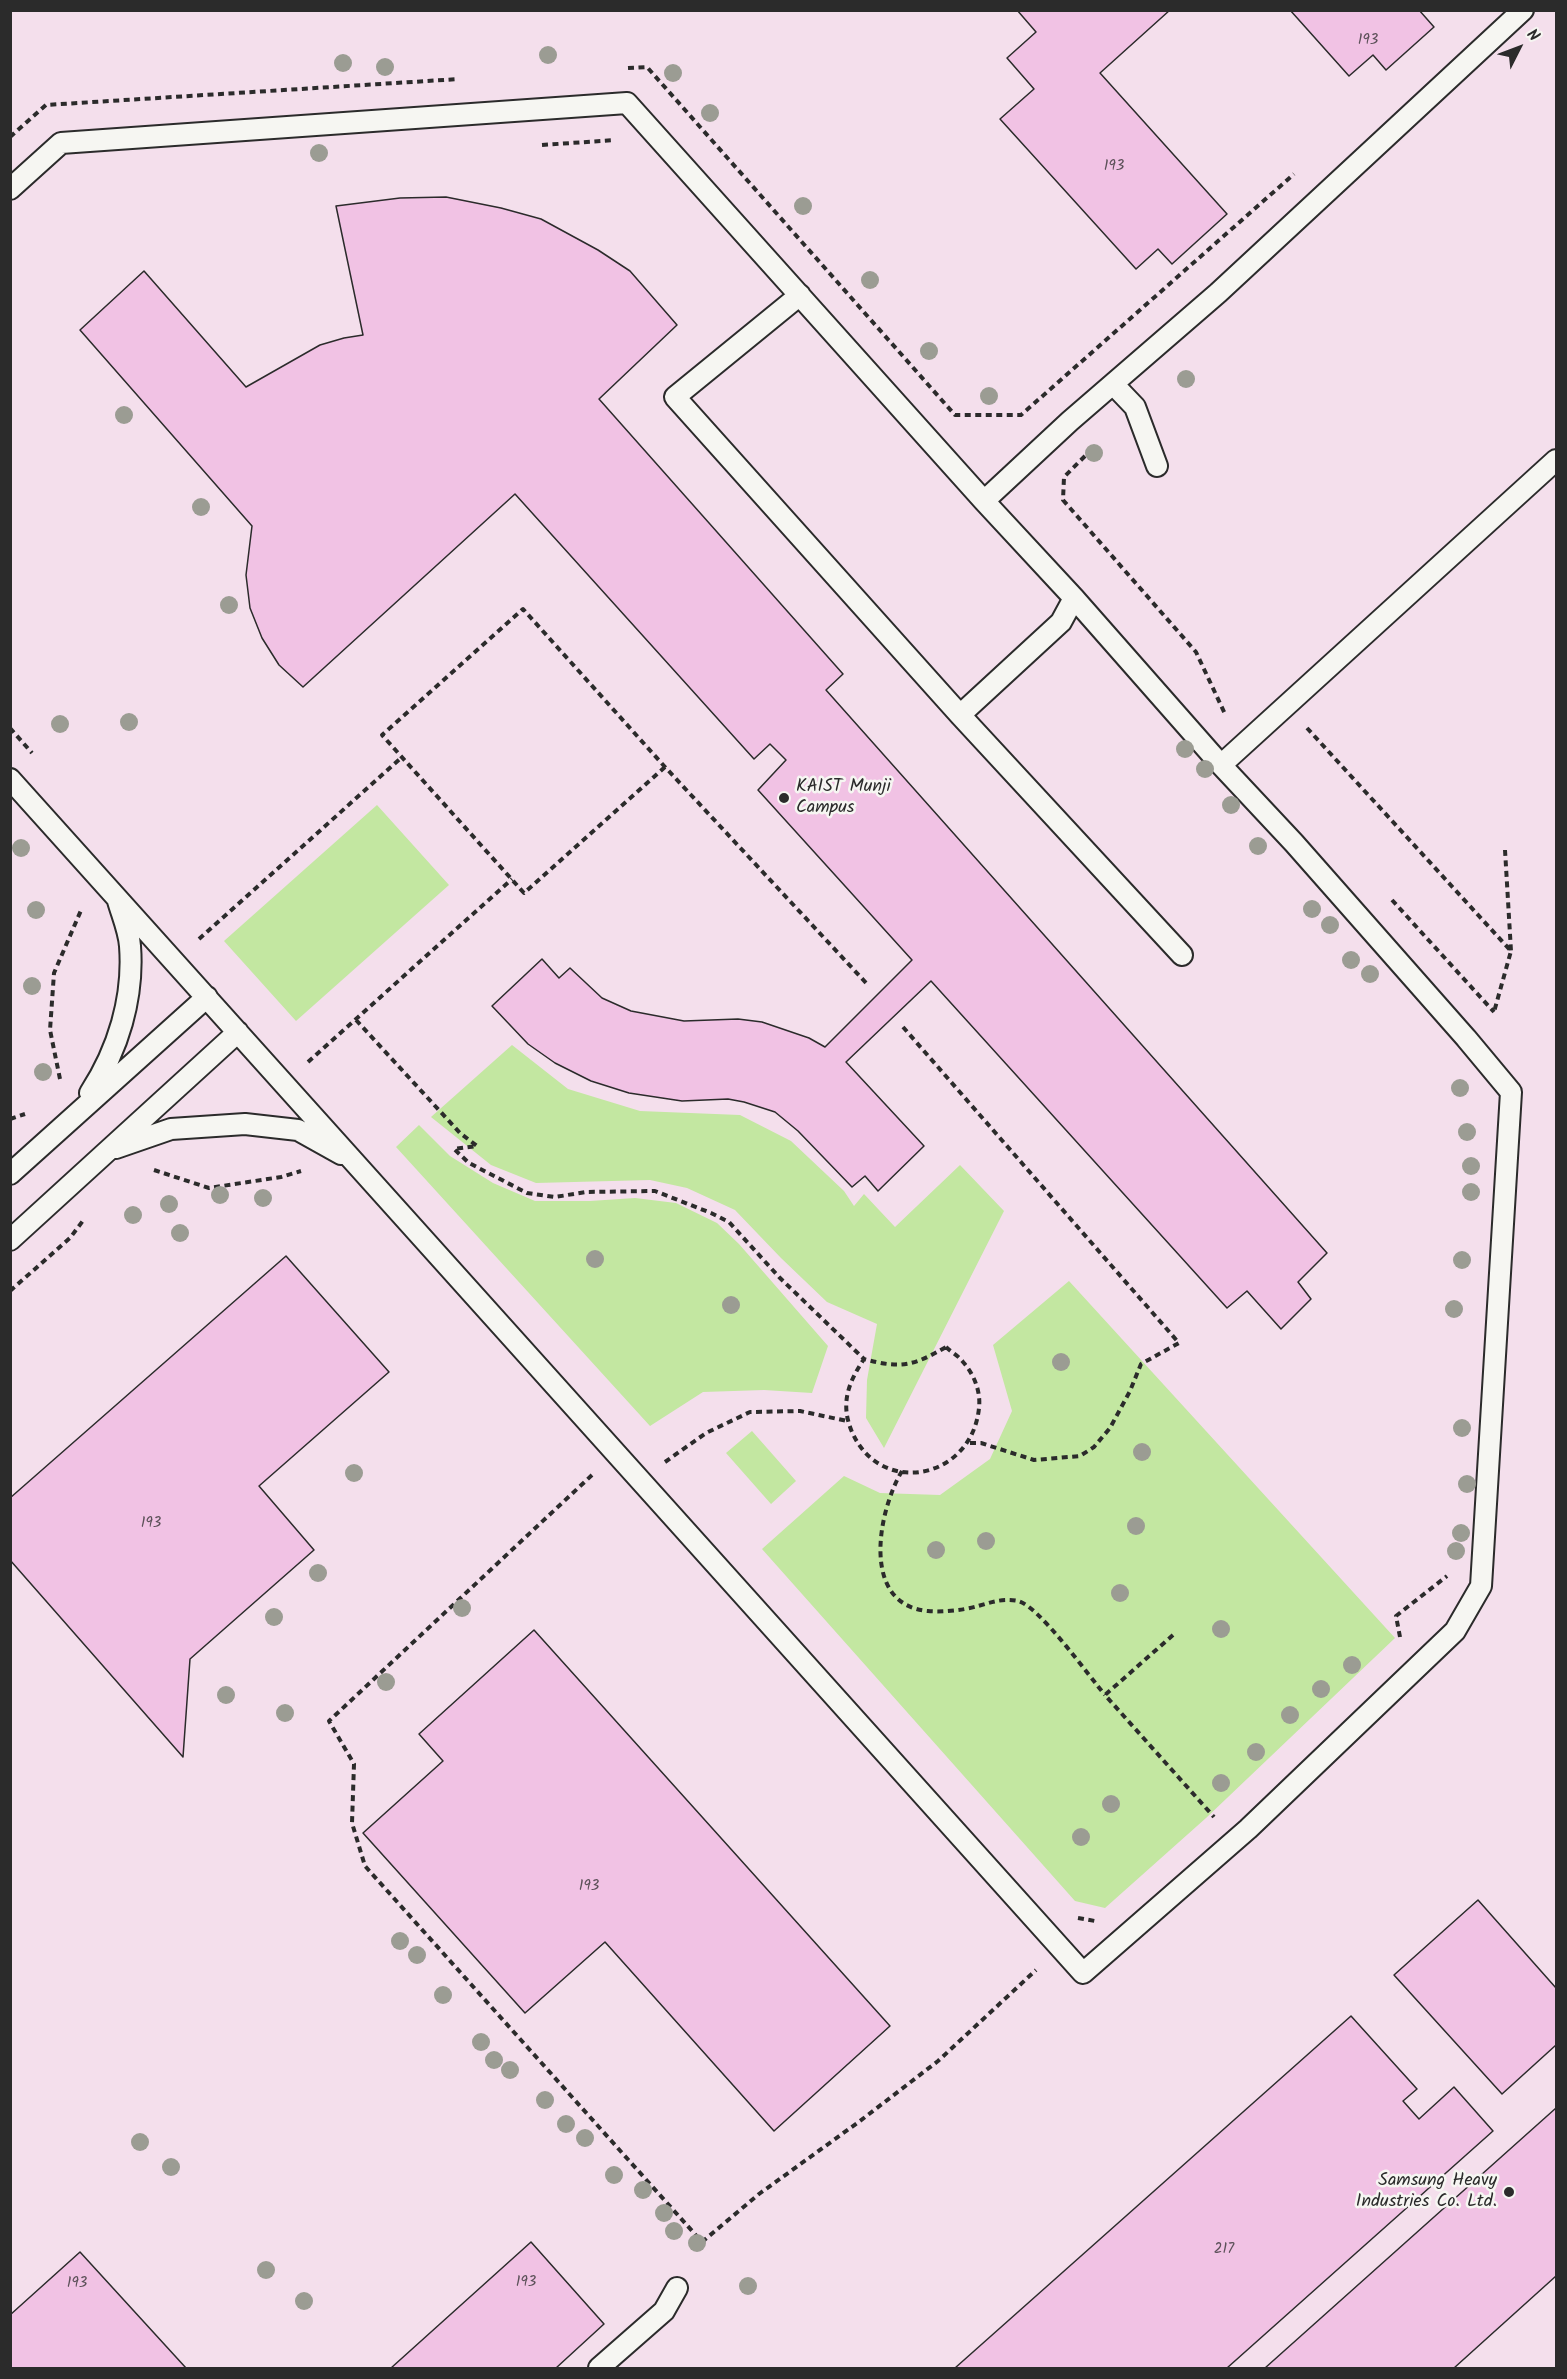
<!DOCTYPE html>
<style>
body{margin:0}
#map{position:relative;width:1567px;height:2379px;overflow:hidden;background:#f5ecef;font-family:Kalam,sans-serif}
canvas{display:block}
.frame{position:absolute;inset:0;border:12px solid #2b2b2b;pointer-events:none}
.north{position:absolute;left:1489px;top:18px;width:60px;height:60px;-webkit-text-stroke:4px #f6f6f2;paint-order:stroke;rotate:48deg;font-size:16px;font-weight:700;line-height:24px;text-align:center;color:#2b2b2b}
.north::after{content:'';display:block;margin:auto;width:21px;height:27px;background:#2b2b2b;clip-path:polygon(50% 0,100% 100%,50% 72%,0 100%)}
</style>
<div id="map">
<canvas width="1567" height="2379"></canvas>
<div class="frame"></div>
<div class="north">N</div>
</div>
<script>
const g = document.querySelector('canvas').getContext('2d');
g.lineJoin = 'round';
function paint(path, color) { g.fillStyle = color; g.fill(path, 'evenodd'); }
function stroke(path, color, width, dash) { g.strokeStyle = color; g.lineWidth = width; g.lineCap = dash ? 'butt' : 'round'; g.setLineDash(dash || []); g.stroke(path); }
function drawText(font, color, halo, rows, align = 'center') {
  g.font = font + ' Kalam,sans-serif'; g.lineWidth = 5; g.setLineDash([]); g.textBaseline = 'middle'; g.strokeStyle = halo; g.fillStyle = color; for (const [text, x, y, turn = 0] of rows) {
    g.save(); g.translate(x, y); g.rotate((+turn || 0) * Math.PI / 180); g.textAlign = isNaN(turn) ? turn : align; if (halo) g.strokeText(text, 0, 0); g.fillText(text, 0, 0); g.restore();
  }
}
paint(new Path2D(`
 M 11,11 L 1556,11 L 1556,2368 L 11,2368 Z`), '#f4dfec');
paint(new Path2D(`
 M 377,805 L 449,885 L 296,1021 L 224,941 Z
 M 512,1045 L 568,1089 L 640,1111 L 740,1115 L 791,1141 L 844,1191 L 854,1206 L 864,1194 L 895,1227 L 960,1165 L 1004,1211 L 884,1448 L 866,1418 L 867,1380 L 877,1324 L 827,1302 L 781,1258 L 735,1210 L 687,1188 L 650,1180 L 536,1183 L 491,1165 L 431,1117 Z
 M 419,1125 L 450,1156 L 493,1183 L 535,1201 L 590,1201 L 635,1198 L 676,1203 L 717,1223 L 739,1244 L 828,1346 L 812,1393 L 764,1390 L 703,1392 L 650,1426 L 396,1147 Z
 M 1069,1281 L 1395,1638 L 1206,1818 L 1105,1908 L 1075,1901 L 762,1549 L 844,1476 L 880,1493 L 940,1495 L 990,1459 L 1012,1411 L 993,1345 Z
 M 752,1431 L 796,1481 L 771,1504 L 726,1453 Z`), '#c3e7a1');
const building = new Path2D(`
 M 1017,10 L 1170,10 L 1100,73 L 1227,214 L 1172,264 L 1158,249 L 1136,269 L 1000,119 L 1034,89 L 1007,58 L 1036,32 Z
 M 1290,10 L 1419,10 L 1434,27 L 1386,70 L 1373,55 L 1349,76 Z
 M 446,197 L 501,208 L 541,219 L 598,250 L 630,271 L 677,325 L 599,399 L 843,674 L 826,690 L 1327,1253 L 1298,1282 L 1311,1299 L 1281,1329 L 1247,1291 L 1227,1308 L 931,981 L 846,1062 L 924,1146 L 878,1191 L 865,1176 L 852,1187 L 798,1131 L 775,1112 L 744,1102 L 728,1099 L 682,1101 L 629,1093 L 591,1081 L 555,1063 L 528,1044 L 492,1006 L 542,959 L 559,978 L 570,968 L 602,998 L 631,1011 L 684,1021 L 738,1019 L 762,1022 L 809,1038 L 825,1047 L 912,960 L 758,790 L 786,760 L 770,744 L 754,759 L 515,494 L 303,687 L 279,665 L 262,638 L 250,608 L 246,575 L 252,526 L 80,330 L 144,271 L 246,387 L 320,345 L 344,338 L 363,335 L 336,206 L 400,198 Z
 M 286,1256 L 389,1372 L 259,1486 L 314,1550 L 190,1659 L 183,1757 L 10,1560 L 10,1498 Z
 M 534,1630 L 890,2026 L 774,2131 L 605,1942 L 525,2013 L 363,1833 L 443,1761 L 419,1734 Z
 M 1478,1900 L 1556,1988 L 1556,2045 L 1502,2094 L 1394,1975 Z
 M 1351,2016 L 1417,2089 L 1403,2101 L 1419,2119 L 1454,2087 L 1493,2131 L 1227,2368 L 955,2368 Z
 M 1556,2108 L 1556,2276 L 1454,2368 L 1265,2368 Z
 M 531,2242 L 604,2324 L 556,2368 L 391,2368 Z
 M 80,2252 L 186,2368 L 10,2368 L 10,2315 Z`);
paint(building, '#f1c2e4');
stroke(building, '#2b2b2b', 1.5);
const lane = new Path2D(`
 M 10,189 L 61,143 L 627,103 L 984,501 L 1074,598 L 1221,765 L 1294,843 L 1466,1038 L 1511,1092 L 1481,1586 L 1455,1631 L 1248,1829 L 1083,1973 L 10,779
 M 800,295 L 675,397 L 960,715 L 1182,955
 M 1113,384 L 1135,407 L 1157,466
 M 984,501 L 1070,421 L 1218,293 L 1523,10
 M 960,715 L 1061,622 L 1074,598
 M 1221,765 L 1556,460
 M 90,1093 C 118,1050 134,998 130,946 C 129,931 122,915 118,901
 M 116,1148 L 171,1129 L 245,1124 L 298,1130 L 341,1154
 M 10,1174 L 207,997
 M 10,1240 L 238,1032
 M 599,2368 L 664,2311 L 677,2288`);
stroke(lane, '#2b2b2b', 24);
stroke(new Path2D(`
 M 628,68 L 647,67 L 955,415 L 1021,415 L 1294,174
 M 10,137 L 46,105 L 459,79
 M 542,145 L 615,140
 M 1085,456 L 1064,477 L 1063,500 L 1196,652 L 1226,716
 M 10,728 L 32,753
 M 1307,728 L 1511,951 L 1494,1012
 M 665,767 L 524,893 L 382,735 L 523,609 L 665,767 L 868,985
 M 1505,850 L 1511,951
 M 1392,900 L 1494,1012
 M 199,939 L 401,758
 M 356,1020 L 460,1133 L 477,1146 L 454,1149 L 469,1163 L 527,1193 L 555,1197 L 586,1192 L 655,1191 L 711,1213 L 729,1222 L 779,1277 L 864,1359
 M 903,1027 L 1179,1343 L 1141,1364 L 1130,1391 L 1110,1428 L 1094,1447 L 1080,1456 L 1034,1460 L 981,1443 L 969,1443
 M 308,1062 L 512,879
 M 60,1079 L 50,1030 L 54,973 L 82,908
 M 10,1119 L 25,1114
 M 154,1170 L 209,1188 L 281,1177 L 301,1171
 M 10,1291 L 70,1238 L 85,1218
 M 946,1347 C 951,1352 959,1356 963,1362 C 974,1374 981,1392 979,1408 C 972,1479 881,1498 852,1432 C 840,1404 848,1383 864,1359 C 901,1369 913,1366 946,1347 Z
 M 665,1462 L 706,1433 L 750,1412 L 800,1411 L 847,1421
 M 902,1471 C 878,1511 860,1605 928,1611 C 939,1612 953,1611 965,1609 C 984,1606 997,1597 1018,1601 C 1039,1606 1089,1676 1105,1695
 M 592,1475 L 329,1721 L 354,1764 L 352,1823 L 365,1866 L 702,2242 L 759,2194 L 860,2121 L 938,2061 L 1036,1970
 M 1173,1635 L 1105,1695 L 1214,1817
 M 1400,1637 L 1396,1616 L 1447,1576
 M 1078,1918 L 1095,1921`), '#2b2b2b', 4, [6, 4.5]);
stroke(lane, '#f6f6f2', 20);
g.fillStyle = '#9b9c93';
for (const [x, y] of [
 [548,55],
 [343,63],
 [385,67],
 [673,73],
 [710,113],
 [319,153],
 [803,206],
 [870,280],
 [929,351],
 [1186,379],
 [989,396],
 [124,415],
 [1094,453],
 [201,507],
 [229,605],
 [129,722],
 [60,724],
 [1185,749],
 [1205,769],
 [1231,805],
 [1258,846],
 [21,848],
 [1312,909],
 [36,910],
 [1330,925],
 [1351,960],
 [1370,974],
 [32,986],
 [43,1072],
 [1460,1088],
 [1467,1132],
 [1471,1166],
 [1471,1192],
 [220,1195],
 [263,1198],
 [169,1204],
 [133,1215],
 [180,1233],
 [595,1259],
 [1462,1260],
 [731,1305],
 [1454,1309],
 [1061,1362],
 [1462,1428],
 [1142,1452],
 [354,1473],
 [1467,1484],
 [1136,1526],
 [1461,1533],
 [986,1541],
 [936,1550],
 [1456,1551],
 [318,1573],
 [1120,1593],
 [462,1608],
 [274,1617],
 [1221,1629],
 [1352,1665],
 [386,1682],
 [1321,1689],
 [226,1695],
 [285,1713],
 [1290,1715],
 [1256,1752],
 [1221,1783],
 [1111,1804],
 [1081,1837],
 [400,1941],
 [417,1955],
 [443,1995],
 [481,2042],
 [494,2060],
 [510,2070],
 [545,2100],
 [566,2124],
 [585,2138],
 [140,2142],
 [171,2167],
 [614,2175],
 [643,2190],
 [664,2213],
 [674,2231],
 [697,2243],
 [266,2270],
 [748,2286],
 [304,2301]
]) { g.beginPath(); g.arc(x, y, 9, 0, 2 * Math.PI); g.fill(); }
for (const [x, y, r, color] of [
 [784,798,6,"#2b2b2b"],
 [1509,2192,6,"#2b2b2b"]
]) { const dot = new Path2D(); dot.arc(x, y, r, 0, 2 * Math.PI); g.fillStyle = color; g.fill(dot); stroke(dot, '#f6f6f2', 2); }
drawText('15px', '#5c5159', null, [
 ["193",1368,41],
 ["193",1114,167],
 ["193",151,1524],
 ["193",589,1887],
 ["217",1224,2250],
 ["193",526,2283],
 ["193",77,2284]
]);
drawText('18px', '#2b2b2b', '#f6f6f2', [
 ["KAIST Munji",796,788],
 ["Campus",796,809],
 ["Samsung Heavy",1497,2182,"right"],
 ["Industries Co. Ltd.",1497,2203,"right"]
], 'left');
</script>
